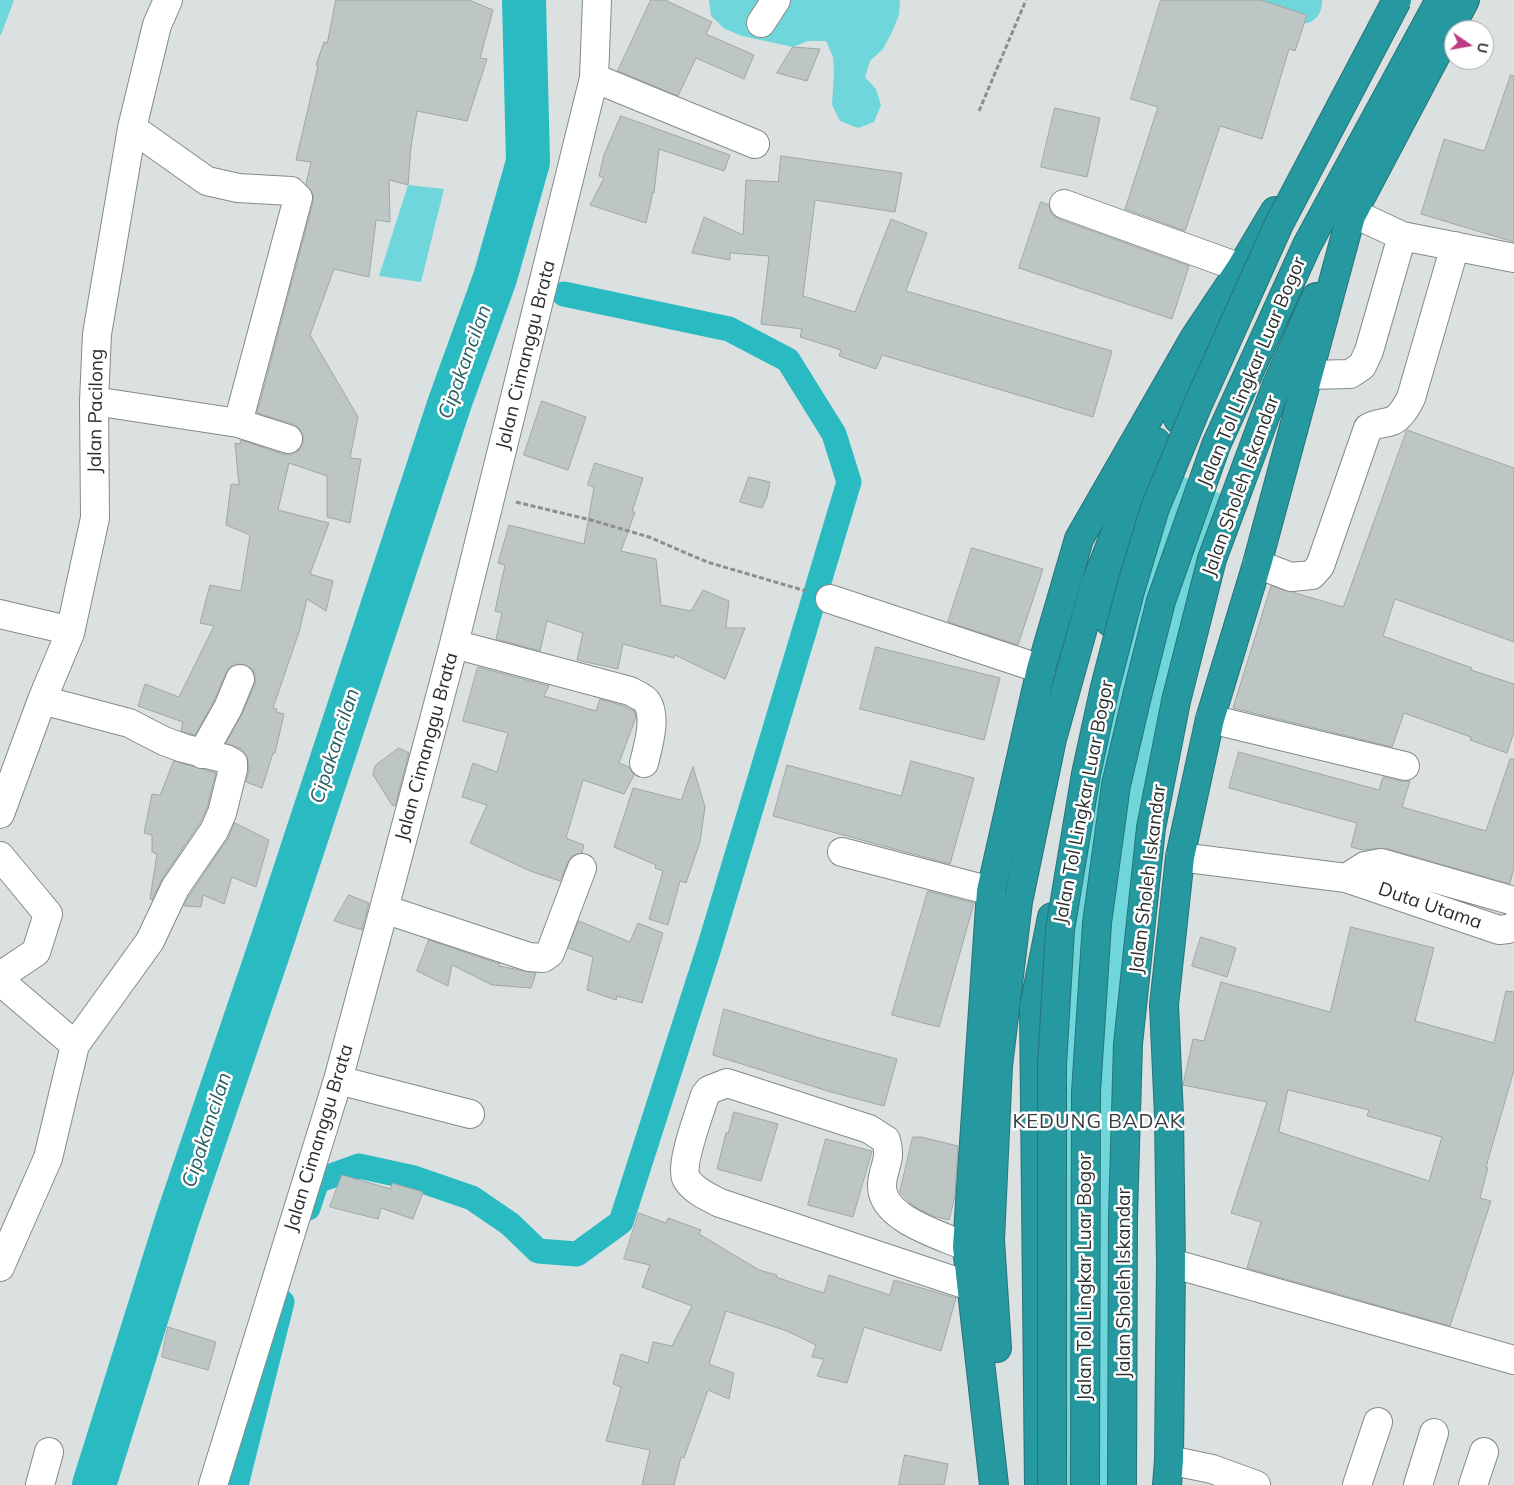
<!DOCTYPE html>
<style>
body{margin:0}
#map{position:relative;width:1514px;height:1485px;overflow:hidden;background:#dbe1e1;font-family:Mulish,sans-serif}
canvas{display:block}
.north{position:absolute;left:1444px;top:20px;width:50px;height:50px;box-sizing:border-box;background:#fff;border:1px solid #abacac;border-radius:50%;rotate:102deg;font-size:14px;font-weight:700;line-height:20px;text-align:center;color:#2d2f2f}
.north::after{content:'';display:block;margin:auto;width:18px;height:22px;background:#bd3c84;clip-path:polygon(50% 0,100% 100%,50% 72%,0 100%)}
</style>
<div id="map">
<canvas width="1514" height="1485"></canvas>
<div class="north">U</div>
</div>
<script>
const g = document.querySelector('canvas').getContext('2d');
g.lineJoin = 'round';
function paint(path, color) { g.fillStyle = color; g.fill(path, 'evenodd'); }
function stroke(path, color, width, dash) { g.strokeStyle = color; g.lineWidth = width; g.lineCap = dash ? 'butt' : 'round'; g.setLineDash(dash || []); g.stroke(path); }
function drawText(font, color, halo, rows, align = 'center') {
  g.font = font + ' Mulish,sans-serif'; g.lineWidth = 5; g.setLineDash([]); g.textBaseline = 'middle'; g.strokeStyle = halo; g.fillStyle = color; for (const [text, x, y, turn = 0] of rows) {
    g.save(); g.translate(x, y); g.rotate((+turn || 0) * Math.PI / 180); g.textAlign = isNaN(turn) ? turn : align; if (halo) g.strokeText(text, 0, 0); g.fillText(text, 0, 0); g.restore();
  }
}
paint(new Path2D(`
 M 0,0 L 14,0 L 1,35 L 0,35 Z
 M 709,0 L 900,0 L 899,15 L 892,32 L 883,49 L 870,61 L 865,77 L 876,89 L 881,105 L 874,122 L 858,128 L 840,121 L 832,105 L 834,73 L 833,57 L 826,41 L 808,41 L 793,47 L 742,36 L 725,29 L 711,16 Z
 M 1251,0 L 1322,0 C 1323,16 1311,28 1294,22 C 1279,17 1265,7 1251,0 Z
 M 408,185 L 444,189 L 421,282 L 379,276 Z
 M 1171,471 L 1234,500 L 1149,837 L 1120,1485 L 1052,1485 L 1060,930 Z`), '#6fd7dc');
stroke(new Path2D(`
 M 308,1208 L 317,1181 L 359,1166 L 414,1178 L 472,1198 L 510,1224 L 538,1251 L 577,1254 L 621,1222 L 710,945 L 849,482 L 834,434 L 788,360 L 729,329 L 564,294
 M 236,1485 L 282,1302`), '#2abac1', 25);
stroke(new Path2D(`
 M 94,1485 L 177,1220 L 272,941 L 450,402 L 495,278 L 528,162 L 524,0`), '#2abac1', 44);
const building = new Path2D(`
 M 336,0 L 469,0 L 493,10 L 480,58 L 487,59 L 467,121 L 417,111 L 411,147 L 408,185 L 389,180 L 390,222 L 376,220 L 369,277 L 334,269 L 310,335 L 358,417 L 350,458 L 361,459 L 350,523 L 327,517 L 327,476 L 289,463 L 278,510 L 329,523 L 310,574 L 333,581 L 326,611 L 307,599 L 299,632 L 273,708 L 277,709 L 276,712 L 284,714 L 275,753 L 273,753 L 262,788 L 246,782 L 249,769 L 247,756 L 241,749 L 226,743 L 242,714 L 255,684 L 255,676 L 253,670 L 246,665 L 237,664 L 230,667 L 226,673 L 214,701 L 195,735 L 181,731 L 183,722 L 138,706 L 145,684 L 179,697 L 214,626 L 200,623 L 210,585 L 241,591 L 250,535 L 226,525 L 231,484 L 239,485 L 235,443 L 240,444 L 241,440 L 283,454 L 291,454 L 298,451 L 303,443 L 303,435 L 299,428 L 293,424 L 257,413 L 313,202 L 313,194 L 306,184 L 311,162 L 296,160 L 318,66 L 316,65 L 324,42 L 327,43 Z
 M 651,0 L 665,0 L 712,22 L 706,34 L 754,55 L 744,79 L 696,58 L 678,96 L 618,71 Z
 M 1161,0 L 1261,0 L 1307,15 L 1295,51 L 1289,49 L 1262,139 L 1220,126 L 1185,231 L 1125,209 L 1158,107 L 1131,99 Z
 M 793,47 L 820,49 L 807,81 L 777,73 Z
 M 1511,75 L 1514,76 L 1514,242 L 1421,214 L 1444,139 L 1484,151 Z
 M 1055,108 L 1100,118 L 1087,177 L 1041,167 Z
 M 621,116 L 730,155 L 724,171 L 659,149 L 654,193 L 653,192 L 646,223 L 590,205 L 604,178 L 599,176 L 604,155 Z
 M 781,156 L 902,173 L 895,212 L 815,200 L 803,296 L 855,312 L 891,219 L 927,233 L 906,291 L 1112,351 L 1093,417 L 882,355 L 876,369 L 839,356 L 841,350 L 800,337 L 802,329 L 761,324 L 769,256 L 730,253 L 730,260 L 692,253 L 704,217 L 743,235 L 746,180 L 778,182 Z
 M 1041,202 L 1049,205 L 1052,214 L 1059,219 L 1189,266 L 1172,319 L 1019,268 Z
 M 542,401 L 586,417 L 568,470 L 524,455 Z
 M 1407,430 L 1514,468 L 1514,642 L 1395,599 L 1383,636 L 1472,668 L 1471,670 L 1514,684 L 1514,732 L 1507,753 L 1470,740 L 1471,737 L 1404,713 L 1392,747 L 1233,708 L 1271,586 L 1343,607 Z
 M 595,463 L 643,478 L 632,512 L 635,512 L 621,551 L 656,559 L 661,605 L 691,611 L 703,590 L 729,601 L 726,628 L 745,628 L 725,679 L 675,655 L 674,658 L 623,644 L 618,669 L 577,660 L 583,633 L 547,621 L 540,651 L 496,639 L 502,613 L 495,611 L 505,565 L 498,563 L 509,525 L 584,544 L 594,487 L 588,485 Z
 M 749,477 L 770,482 L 767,497 L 762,508 L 740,502 Z
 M 972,548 L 1043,569 L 1018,645 L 948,622 Z
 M 876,647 L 1000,678 L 984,740 L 860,709 Z
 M 478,667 L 549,686 L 544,696 L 596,711 L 600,699 L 624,706 L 634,711 L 635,713 L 636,717 L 619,763 L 629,767 L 634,775 L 624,794 L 583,780 L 566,838 L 584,845 L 582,853 L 572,856 L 568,862 L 560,881 L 530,871 L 470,843 L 487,805 L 462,797 L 473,763 L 497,772 L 508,733 L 463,721 Z
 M 399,748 L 409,753 L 395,806 L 392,805 L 373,775 L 375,766 Z
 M 1239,752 L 1379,790 L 1383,777 L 1401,781 L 1410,781 L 1402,807 L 1486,831 L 1510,759 L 1514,759 L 1514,866 L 1510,884 L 1385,848 L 1363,850 L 1351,847 L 1357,823 L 1229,788 Z
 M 174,761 L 216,773 L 207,808 L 200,823 L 162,879 L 152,900 L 150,899 L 157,854 L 152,852 L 152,835 L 144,833 L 152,794 L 160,795 Z
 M 911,761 L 974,778 L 950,864 L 773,816 L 787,765 L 901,796 Z
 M 693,767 L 705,807 L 700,842 L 686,883 L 680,881 L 668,925 L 649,919 L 663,871 L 655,868 L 656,865 L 614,847 L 633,788 L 681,800 Z
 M 235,823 L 269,840 L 256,887 L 232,877 L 224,904 L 203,895 L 201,907 L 184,906 L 189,896 L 227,840 Z
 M 928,891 L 974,903 L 939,1027 L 892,1015 Z
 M 349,895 L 369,903 L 362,930 L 334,921 Z
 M 579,921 L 630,942 L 638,923 L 663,933 L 642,1003 L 617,996 L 616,1000 L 587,990 L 593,957 L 568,948 Z
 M 1351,927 L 1434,948 L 1415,1021 L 1494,1043 L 1506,991 L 1514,992 L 1514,1070 L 1486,1167 L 1488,1168 L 1480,1198 L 1491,1201 L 1450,1326 L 1247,1268 L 1261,1222 L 1231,1213 L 1267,1102 L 1183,1085 L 1193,1039 L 1204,1041 L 1221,982 L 1330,1012 ZM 1288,1090 L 1369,1110 L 1367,1116 L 1442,1137 L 1429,1181 L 1279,1132 Z
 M 1201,937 L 1236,948 L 1227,977 L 1192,966 Z
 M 429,940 L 500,964 L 499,966 L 536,973 L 531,988 L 492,985 L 452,965 L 448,986 L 417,971 Z
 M 724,1009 L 823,1039 L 897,1059 L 884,1106 L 831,1092 L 713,1055 Z
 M 734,1112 L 778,1124 L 761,1181 L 717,1169 L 726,1133 L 728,1133 Z
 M 913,1137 L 921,1137 L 958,1146 L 955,1196 L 949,1220 L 933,1216 L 922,1211 L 911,1204 L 900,1192 Z
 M 826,1139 L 872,1151 L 853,1217 L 808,1205 Z
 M 342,1175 L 391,1189 L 392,1183 L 423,1192 L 413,1219 L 381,1208 L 378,1219 L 330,1207 Z
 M 639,1213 L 666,1223 L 668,1218 L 701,1230 L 699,1234 L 759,1270 L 777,1275 L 776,1277 L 805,1287 L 824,1293 L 829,1275 L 890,1295 L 894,1280 L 956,1298 L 941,1351 L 864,1327 L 847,1383 L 817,1376 L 824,1359 L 812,1357 L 816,1345 L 787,1331 L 726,1311 L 709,1364 L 734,1373 L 729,1399 L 708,1390 L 684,1458 L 681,1457 L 674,1485 L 642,1485 L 650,1450 L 606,1441 L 621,1387 L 613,1384 L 621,1354 L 648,1363 L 653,1342 L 672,1346 L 692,1306 L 642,1287 L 650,1265 L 624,1259 Z
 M 168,1327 L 216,1342 L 208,1370 L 162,1357 Z
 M 905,1455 L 948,1464 L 944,1485 L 899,1485 Z`);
paint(building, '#bec5c5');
stroke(building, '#a0a6a6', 1);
const minor = new Path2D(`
 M 761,23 L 776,0
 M 594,78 L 755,144
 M 132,128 L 207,181 L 238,188 L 291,191 L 298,198 L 238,423
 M 1064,204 L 1241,268
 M 1353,213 L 1402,236 L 1514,258
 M 1309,375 L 1350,374 L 1362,366 L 1369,351 L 1402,236
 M 94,401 L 238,423 L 288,439
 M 1257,564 L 1291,577 L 1312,575 L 1320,566 L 1368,428 C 1376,423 1383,424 1392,421 C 1401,417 1406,407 1411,398 L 1455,246
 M 830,599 L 1041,669
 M 0,614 L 55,627 L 70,633
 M 454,644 L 630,691 C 635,694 644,697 647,702 C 657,718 648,746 644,763
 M 42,700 L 129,723 L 164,741 L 183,748 L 226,759 L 233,763 L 233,769 L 222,813 L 214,831 L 175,888 L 150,941 L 75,1045
 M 1210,719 L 1405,766
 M 202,754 L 228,708 L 240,679
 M 0,814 L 42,700 L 70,633 L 95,518 L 94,401 L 97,334 L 132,128 L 157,25 L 168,0
 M 842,852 L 991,891
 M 0,856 L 48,914 L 36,952 L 0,976
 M 1180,857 L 1346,878 L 1499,930 L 1508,929 L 1514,926
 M 1346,878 L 1365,866 L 1381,863 L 1514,901
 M 384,909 L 529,957 L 543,958 L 550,953 L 582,868
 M 0,981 L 75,1045 L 48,1158 L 0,1267
 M 338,1080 L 470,1114
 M 967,1247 C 941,1235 881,1219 882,1185 C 883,1166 892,1161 886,1140 L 869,1129 L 727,1083 L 709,1090 L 705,1095 C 700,1112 680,1163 686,1178 C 692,1190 708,1197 720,1203 L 973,1287
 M 1171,1263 L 1514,1360
 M 1169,1460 L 1212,1469 L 1256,1485
 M 40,1485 L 49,1452
 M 213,1485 L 338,1080 L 384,909 L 454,644 L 594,78 L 597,0
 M 1357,1485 L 1378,1422
 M 1418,1485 L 1434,1433
 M 1473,1485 L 1484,1452`);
const highway = new Path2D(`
 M 1178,419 L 1210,340
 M 1110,622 L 1122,560 L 1148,496
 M 997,1348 L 990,1240 L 998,1066 L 1018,902 L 1052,739 L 1095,585 L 1140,470 L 1156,442
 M 994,1485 L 967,1247 L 991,891 L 1041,669 L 1079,539 L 1195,337 L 1241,268 L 1275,211
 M 1039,1485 L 1034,1007 L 1052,917
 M 1085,1485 L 1086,1092 L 1097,923 L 1116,785 L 1138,692 L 1161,601 L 1216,445 L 1307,245 L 1440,0
 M 1122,1485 L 1123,1216 L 1128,1044 L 1151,828 L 1176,701 L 1212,559 L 1276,387 L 1316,297
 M 1167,1485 L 1169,1460 L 1171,1263 L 1169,1116 L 1164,1005 L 1180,857 L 1210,719 L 1257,564 L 1351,216 L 1465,0`);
stroke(minor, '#848a8a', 30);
stroke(highway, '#287478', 30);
stroke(new Path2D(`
 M 979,111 L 1026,0
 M 516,502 L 591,520 L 649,537 L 707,562 L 806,591`), '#8b8f8f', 3, [5, 2.5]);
stroke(minor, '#fff', 28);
stroke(highway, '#25999f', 28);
const highwayBridge = new Path2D(`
 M 1052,1485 L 1052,1065 L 1060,930 L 1086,774 L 1105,687 L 1130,591 L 1155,508 L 1198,404 L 1279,224 L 1397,0`);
stroke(highwayBridge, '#287478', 30, []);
stroke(highwayBridge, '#25999f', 28);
drawText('19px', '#2d2f2f', '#fff', [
 ["Jalan Cimanggu Brata",526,355,-76],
 ["Jalan Tol Lingkar Luar Bogor",1252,372,-67],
 ["Jalan Pacilong",96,411,-89],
 ["Jalan Sholeh Iskandar",1241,486,-70],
 ["Jalan Cimanggu Brata",427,747,-75],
 ["Jalan Tol Lingkar Luar Bogor",1084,802,-79],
 ["Jalan Sholeh Iskandar",1148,879,-83],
 ["Duta Utama",1430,906,19],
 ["Jalan Cimanggu Brata",319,1138,-73],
 ["Jalan Tol Lingkar Luar Bogor",1085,1277,-90],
 ["Jalan Sholeh Iskandar",1124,1283,-90]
]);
drawText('italic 20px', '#2a6164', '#fff', [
 ["Cipakancilan",465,362,-70],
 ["Cipakancilan",335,746,-72],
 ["Cipakancilan",207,1130,-72]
]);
g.letterSpacing = '1px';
drawText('20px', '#373c3c', '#fff', [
 ["KEDUNG BADAK",1098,1122]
]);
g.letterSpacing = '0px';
</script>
